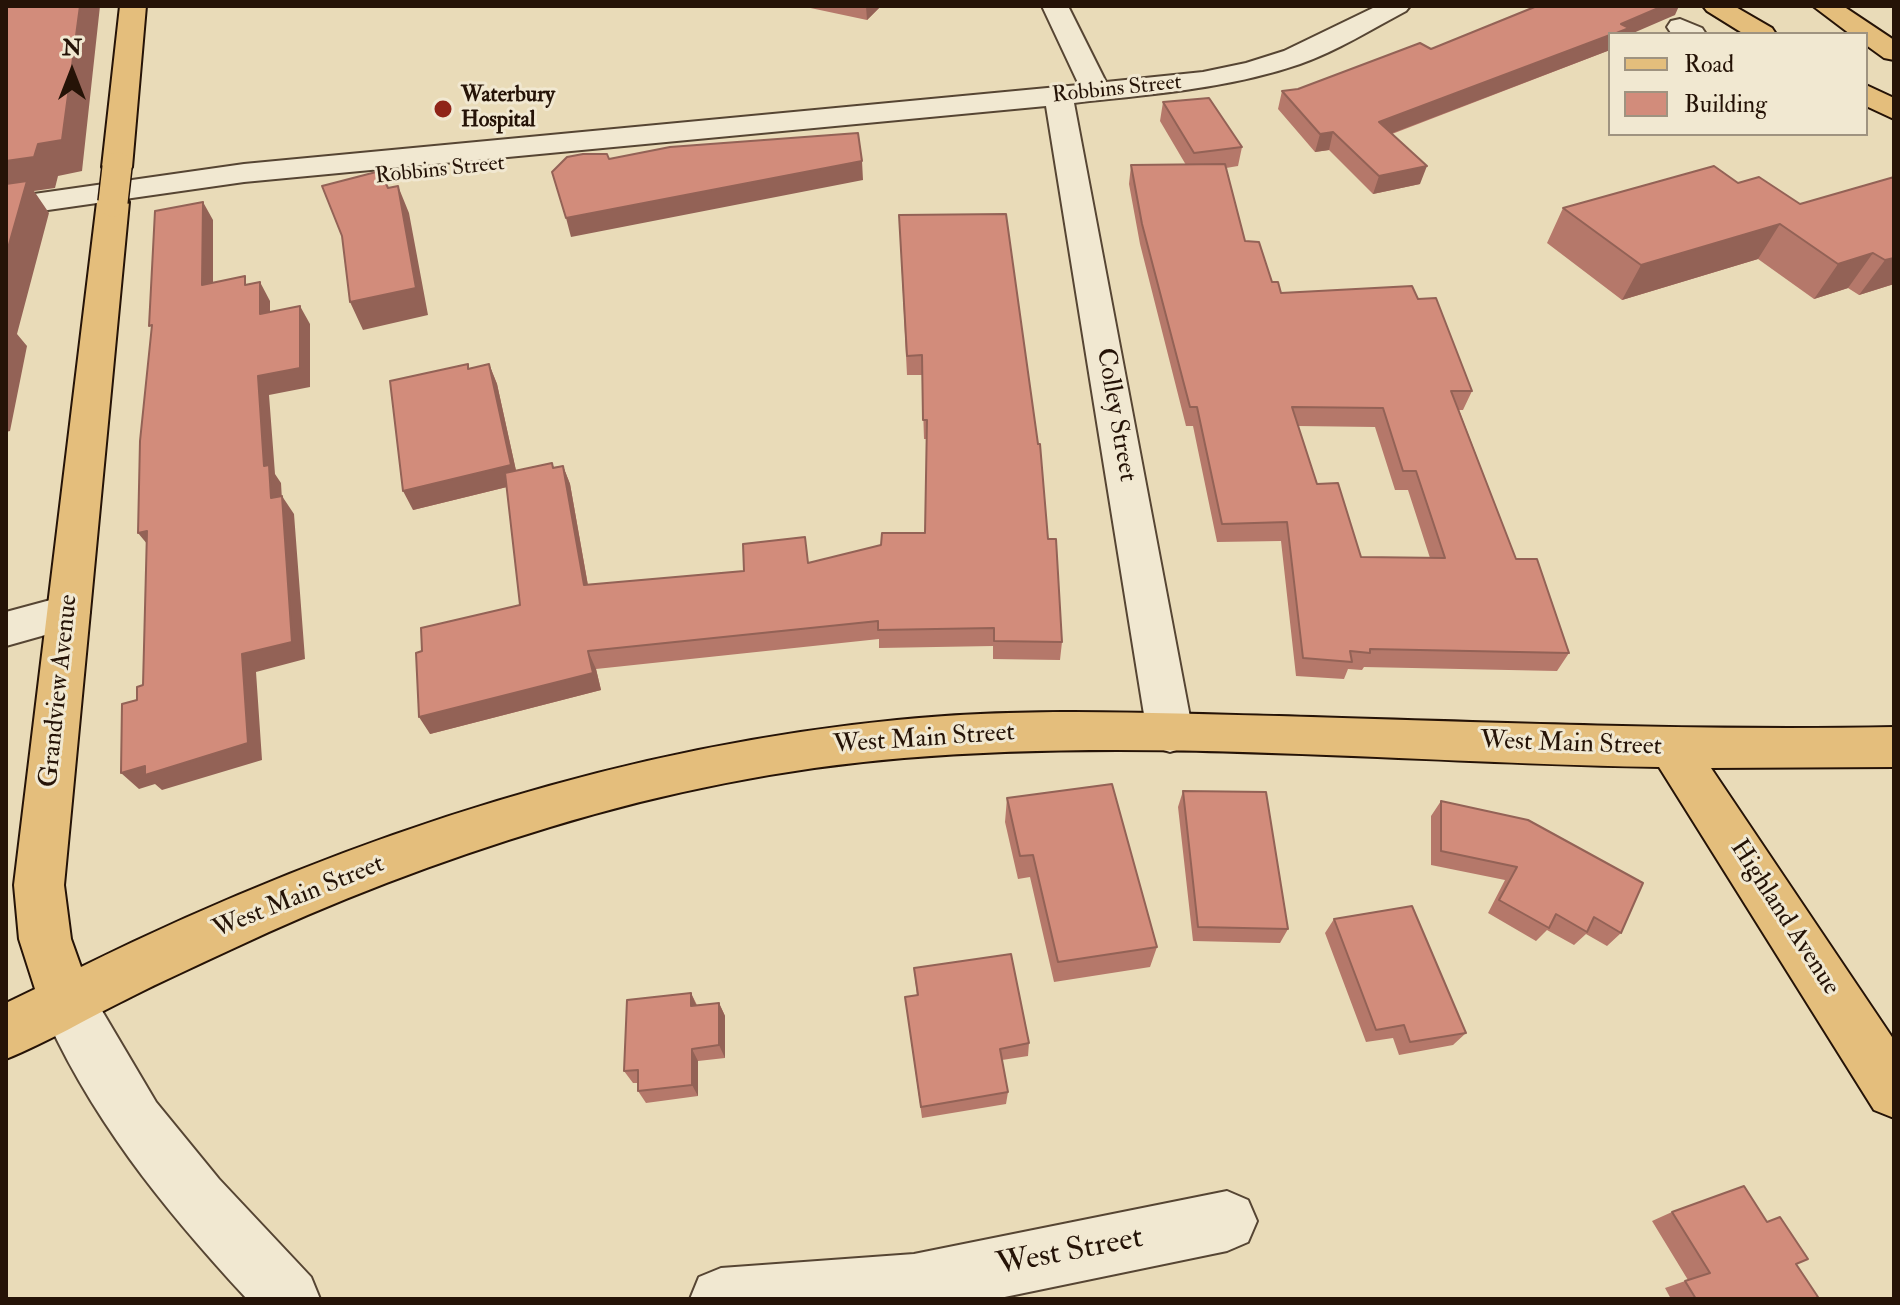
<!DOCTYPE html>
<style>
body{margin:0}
#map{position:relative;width:1900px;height:1305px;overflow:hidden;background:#e9dbb8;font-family:"IM FELL Double Pica",serif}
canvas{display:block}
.frame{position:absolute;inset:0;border:8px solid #251307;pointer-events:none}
.legend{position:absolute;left:1608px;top:32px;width:260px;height:104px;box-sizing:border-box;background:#f1e8d1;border:2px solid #9f9380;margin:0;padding:10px 14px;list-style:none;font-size:24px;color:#251307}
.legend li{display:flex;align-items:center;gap:16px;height:40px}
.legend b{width:40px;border:2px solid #9f9380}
.north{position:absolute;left:32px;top:32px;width:80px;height:80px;-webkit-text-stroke:6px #f1e8d1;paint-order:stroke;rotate:0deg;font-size:22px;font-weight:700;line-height:32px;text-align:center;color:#251307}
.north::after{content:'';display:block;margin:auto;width:28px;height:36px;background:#251307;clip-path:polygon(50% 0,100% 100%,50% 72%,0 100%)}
</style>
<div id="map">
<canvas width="1900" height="1305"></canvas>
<div class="frame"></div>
<ul class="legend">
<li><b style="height:10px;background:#e4be7c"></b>Road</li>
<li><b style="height:22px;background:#d28c7b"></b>Building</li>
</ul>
<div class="north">N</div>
</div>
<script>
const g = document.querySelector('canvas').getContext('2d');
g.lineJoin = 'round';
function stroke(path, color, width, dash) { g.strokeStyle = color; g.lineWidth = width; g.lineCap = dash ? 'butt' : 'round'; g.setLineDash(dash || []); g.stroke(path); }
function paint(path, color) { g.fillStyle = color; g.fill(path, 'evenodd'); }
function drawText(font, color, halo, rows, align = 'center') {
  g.font = font + ' "IM FELL Double Pica",serif'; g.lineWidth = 6; g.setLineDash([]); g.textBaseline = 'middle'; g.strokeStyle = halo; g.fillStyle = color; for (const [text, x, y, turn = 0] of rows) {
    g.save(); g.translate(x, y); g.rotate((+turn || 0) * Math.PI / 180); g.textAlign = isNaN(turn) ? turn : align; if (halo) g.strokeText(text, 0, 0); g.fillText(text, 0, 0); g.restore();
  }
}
const minor = new Path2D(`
 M 1042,6 L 1068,6 L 1106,82 L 1203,72 L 1246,63 L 1284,51 L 1377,6 L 1410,6 L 1406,11 C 1372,29 1337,51 1300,64 C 1227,89 1151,94 1074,103 L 1193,733 L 1186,747 L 1170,752 L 1154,747 L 1147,733 L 1046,106 L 244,182 L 6,216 L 6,198 L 244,164 L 1079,85 Z
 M 1680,19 L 1702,28 L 1706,34 L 1671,33 L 1667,27 L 1671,21 Z
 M 69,595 L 84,600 L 90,612 L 84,624 L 6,646 L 6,612 Z
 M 66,975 L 85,982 L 156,1102 L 219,1179 L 311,1277 L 320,1299 L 247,1299 C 163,1208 88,1116 39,1001 L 47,982 Z
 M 1227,1191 L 1248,1200 L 1257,1221 L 1248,1242 L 1227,1251 L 995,1299 L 690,1299 L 699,1277 L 721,1268 L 914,1254 Z`);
const major = new Path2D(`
 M 120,6 L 146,6 L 132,167 L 128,173 L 117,176 L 106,173 L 102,167 Z
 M 1703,6 L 1734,6 L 1772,28 L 1776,34 L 1744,34 L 1707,11 Z
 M 1866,85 L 1894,98 L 1894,119 L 1866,106 Z
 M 113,193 L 124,195 L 129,202 L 64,885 L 71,939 L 81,967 C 337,841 612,748 897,720 C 1024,707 1152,713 1279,716 C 1484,722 1689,731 1894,727 L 1894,767 L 1711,768 L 1894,1040 L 1894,1118 L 1874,1110 L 1659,767 C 1409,763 1153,737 904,758 C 784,768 665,792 550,827 C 441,860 333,901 230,950 C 196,966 162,981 129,998 C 88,1018 48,1042 6,1059 L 6,1003 L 35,989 L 19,939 L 14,885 L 97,202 L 102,195 Z`);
const highway = new Path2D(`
 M 1813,6 L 1843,6 L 1894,40 L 1894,60 L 1884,58 L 1866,45 L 1866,34 L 1850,34 Z`);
stroke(minor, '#564533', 4);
stroke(major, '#251307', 4);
stroke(highway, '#251307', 4);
paint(minor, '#f1e8d1');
paint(major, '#e4be7c');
paint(highway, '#e4be7c');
const majorBridge = new Path2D(`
 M 113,202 L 117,167`);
stroke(majorBridge, '#251307', 32, []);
stroke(majorBridge, '#e4be7c', 29);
paint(new Path2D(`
 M 801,6 L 881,6 L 867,20 Z
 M 1675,15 L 1610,34 L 1610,50 L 1392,134 L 1420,184 L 1373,194 L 1329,150 L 1315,152 L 1278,109 L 1282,91 L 1298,89 L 1431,49 Z
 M 1163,102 L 1242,147 L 1238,166 L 1226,168 L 1245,241 L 1272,282 L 1281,293 L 1418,299 L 1472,391 L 1463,410 L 1459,410 L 1516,559 L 1569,653 L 1557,671 L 1364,667 L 1362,670 L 1348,669 L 1344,679 L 1296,676 L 1281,541 L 1217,542 L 1193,426 L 1186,426 L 1140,244 L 1129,184 L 1131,165 L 1186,165 L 1160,121 ZM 1298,426 L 1375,427 L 1395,490 L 1408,490 L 1430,558 L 1361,557 L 1317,484 Z
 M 1894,177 L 1894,284 L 1859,295 L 1848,288 L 1814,299 L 1758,259 L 1622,300 L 1547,243 L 1563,208 L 1738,183 L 1800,204 Z
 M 899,215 L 1048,539 L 1062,642 L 1060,660 L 993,659 L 993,646 L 879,648 L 879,639 L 596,669 L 601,690 L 430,734 L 422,651 L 520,605 L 507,487 L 413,510 L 468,364 L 469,369 L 489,364 L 497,384 L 516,471 L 563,466 L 570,484 L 588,585 L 744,571 L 809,563 L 881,545 L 925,533 L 927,439 L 924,439 L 922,375 L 907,375 Z
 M 1183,791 L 1288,929 L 1280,943 L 1193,941 L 1178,807 Z
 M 1007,798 L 1157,947 L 1150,967 L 1054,982 L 1030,877 L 1018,879 L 1005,822 Z
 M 1441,801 L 1621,933 L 1607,946 L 1586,934 L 1574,945 L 1547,930 L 1536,941 L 1488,913 L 1505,880 L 1431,865 L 1431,816 Z
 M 1334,919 L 1466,1033 L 1453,1045 L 1399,1055 L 1393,1038 L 1366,1042 L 1325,933 Z
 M 914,968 L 1029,1043 L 1028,1056 L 1002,1060 L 1008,1092 L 1006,1104 L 922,1118 L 905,997 L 917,996 Z
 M 691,993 L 697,1005 L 719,1003 L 725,1016 L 725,1058 L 698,1061 L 698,1096 L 646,1103 L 638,1091 L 638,1083 L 633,1083 L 624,1071 Z
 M 1672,1212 L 1796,1264 L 1814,1299 L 1671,1299 L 1665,1288 L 1688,1280 L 1652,1221 Z`), '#b5786a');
paint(new Path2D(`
 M 80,6 L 100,6 L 82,171 L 58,176 L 55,188 L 34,191 L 49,213 L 17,334 L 27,346 L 10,431 L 6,432 L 6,161 Z
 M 866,6 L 881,6 L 867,20 Z
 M 1663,6 L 1679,6 L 1675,15 L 1631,34 L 1614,34 L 1621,24 Z
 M 1610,35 L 1610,50 L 1374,140 L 1379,122 Z
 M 1333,132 L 1329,150 L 1315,152 L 1320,134 Z
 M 862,161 L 863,180 L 571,237 L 566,218 Z
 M 1427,166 L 1420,184 L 1373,194 L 1379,176 Z
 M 398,186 L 409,213 L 428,315 L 363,330 L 350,302 Z
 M 203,202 L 213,220 L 213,303 L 202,285 Z
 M 1780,224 L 1758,259 L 1622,300 L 1641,265 Z
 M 1873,253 L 1848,288 L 1814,299 L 1838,264 Z
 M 1894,258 L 1894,284 L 1859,295 L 1885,260 Z
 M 260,282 L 270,301 L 270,332 L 260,314 Z
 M 300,306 L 310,324 L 310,387 L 269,395 L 275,474 L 281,483 L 283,517 L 271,498 L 264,466 L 258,376 Z
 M 489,364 L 497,384 L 519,484 L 413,510 L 403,491 Z
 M 563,466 L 570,484 L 591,603 L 584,585 Z
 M 282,496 L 294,514 L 305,659 L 256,672 L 262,760 L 162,790 L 155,784 L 139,789 L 121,773 Z
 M 147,531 L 153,551 L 138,533 Z
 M 588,651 L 596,669 L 601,690 L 430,734 L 419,717 Z
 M 691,993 L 697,1007 L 691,1006 Z
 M 719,1003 L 725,1016 L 725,1058 L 719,1045 Z
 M 692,1049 L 698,1061 L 698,1096 L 692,1085 Z`), '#936256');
const building = new Path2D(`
 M 6,6 L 80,6 L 62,140 L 38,144 L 34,157 L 6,161 Z
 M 1537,6 L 1663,6 L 1621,24 L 1629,28 L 1614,34 L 1610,34 L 1610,35 L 1379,122 L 1427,166 L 1379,176 L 1333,132 L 1320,134 L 1282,91 L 1298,89 L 1420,43 L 1431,49 Z
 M 1209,98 L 1242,147 L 1194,153 L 1163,102 Z
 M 858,133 L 862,161 L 566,218 L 552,172 L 567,157 L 583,154 L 607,154 L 609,159 L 670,147 Z
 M 1225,164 L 1245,241 L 1259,242 L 1272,282 L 1278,282 L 1281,293 L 1412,286 L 1418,299 L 1436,298 L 1472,391 L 1451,391 L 1516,559 L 1537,559 L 1569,653 L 1370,649 L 1370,653 L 1350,651 L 1352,662 L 1303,658 L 1287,522 L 1222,524 L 1197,407 L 1190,407 L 1142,224 L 1131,165 ZM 1292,407 L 1383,408 L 1403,471 L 1416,471 L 1445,558 L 1361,557 L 1338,483 L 1317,484 Z
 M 1714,166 L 1738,183 L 1759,177 L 1800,204 L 1894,177 L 1894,258 L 1885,260 L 1873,253 L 1838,264 L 1780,224 L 1641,265 L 1563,208 Z
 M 380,171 L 388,188 L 398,186 L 416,288 L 350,302 L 342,236 L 322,186 Z
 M 27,181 L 6,255 L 6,184 Z
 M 203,202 L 202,285 L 245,276 L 245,285 L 260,282 L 260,314 L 300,306 L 300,368 L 258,376 L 264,466 L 269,465 L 271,498 L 282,496 L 292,642 L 242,654 L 248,743 L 145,775 L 145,766 L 121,773 L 122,704 L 137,700 L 137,687 L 143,685 L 147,531 L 138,533 L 140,441 L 152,325 L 149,326 L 155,211 Z
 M 1006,214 L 1038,444 L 1040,444 L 1048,539 L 1056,539 L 1062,642 L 994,641 L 994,628 L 878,630 L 878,621 L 588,651 L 593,673 L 419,717 L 416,653 L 422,651 L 421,628 L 520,605 L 505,473 L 552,463 L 553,468 L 563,466 L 584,585 L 744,571 L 743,544 L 805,537 L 808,563 L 881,545 L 882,533 L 925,533 L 927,420 L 923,420 L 922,355 L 907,356 L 899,215 Z
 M 468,364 L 468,369 L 489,364 L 511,465 L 403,491 L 390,381 Z
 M 1112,784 L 1157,947 L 1058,962 L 1033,855 L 1020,856 L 1007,798 Z
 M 1183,791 L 1266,792 L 1288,929 L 1198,927 Z
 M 1441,801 L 1528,820 L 1643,883 L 1621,933 L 1594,917 L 1587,932 L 1556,914 L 1549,928 L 1499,900 L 1517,867 L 1441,851 Z
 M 1412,906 L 1466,1033 L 1410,1042 L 1404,1025 L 1376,1030 L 1334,919 Z
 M 1011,954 L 1029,1043 L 1000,1049 L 1008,1092 L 921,1107 L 905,997 L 918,995 L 914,968 Z
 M 691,993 L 691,1006 L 719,1003 L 719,1045 L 692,1049 L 692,1085 L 638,1091 L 638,1070 L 624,1071 L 627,1000 Z
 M 1744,1186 L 1767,1222 L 1780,1217 L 1808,1259 L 1796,1264 L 1818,1297 L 1814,1299 L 1696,1299 L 1685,1281 L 1710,1273 L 1672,1212 Z`);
paint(building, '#d28c7b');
stroke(building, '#936256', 2);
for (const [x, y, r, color] of [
 [443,109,10,"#8f2418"]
]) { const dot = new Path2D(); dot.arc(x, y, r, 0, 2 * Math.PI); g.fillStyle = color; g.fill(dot); stroke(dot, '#f1e8d1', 3); }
drawText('22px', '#251307', '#f1e8d1', [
 ["Robbins Street",1117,90,-6],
 ["Robbins Street",440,171,-6]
]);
drawText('bold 22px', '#251307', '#f1e8d1', [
 ["Waterbury",461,96],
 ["Hospital",461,121]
], 'left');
drawText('26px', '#251307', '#f1e8d1', [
 ["Colley Street",1115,415,80],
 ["Grandview Avenue",60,691,-84],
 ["West Main Street",924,740,-4],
 ["West Main Street",1571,745,2],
 ["West Main Street",299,898,-22],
 ["Highland Avenue",1784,918,57]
]);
drawText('32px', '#251307', '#f1e8d1', [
 ["West Street",1070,1253,-11]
]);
</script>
